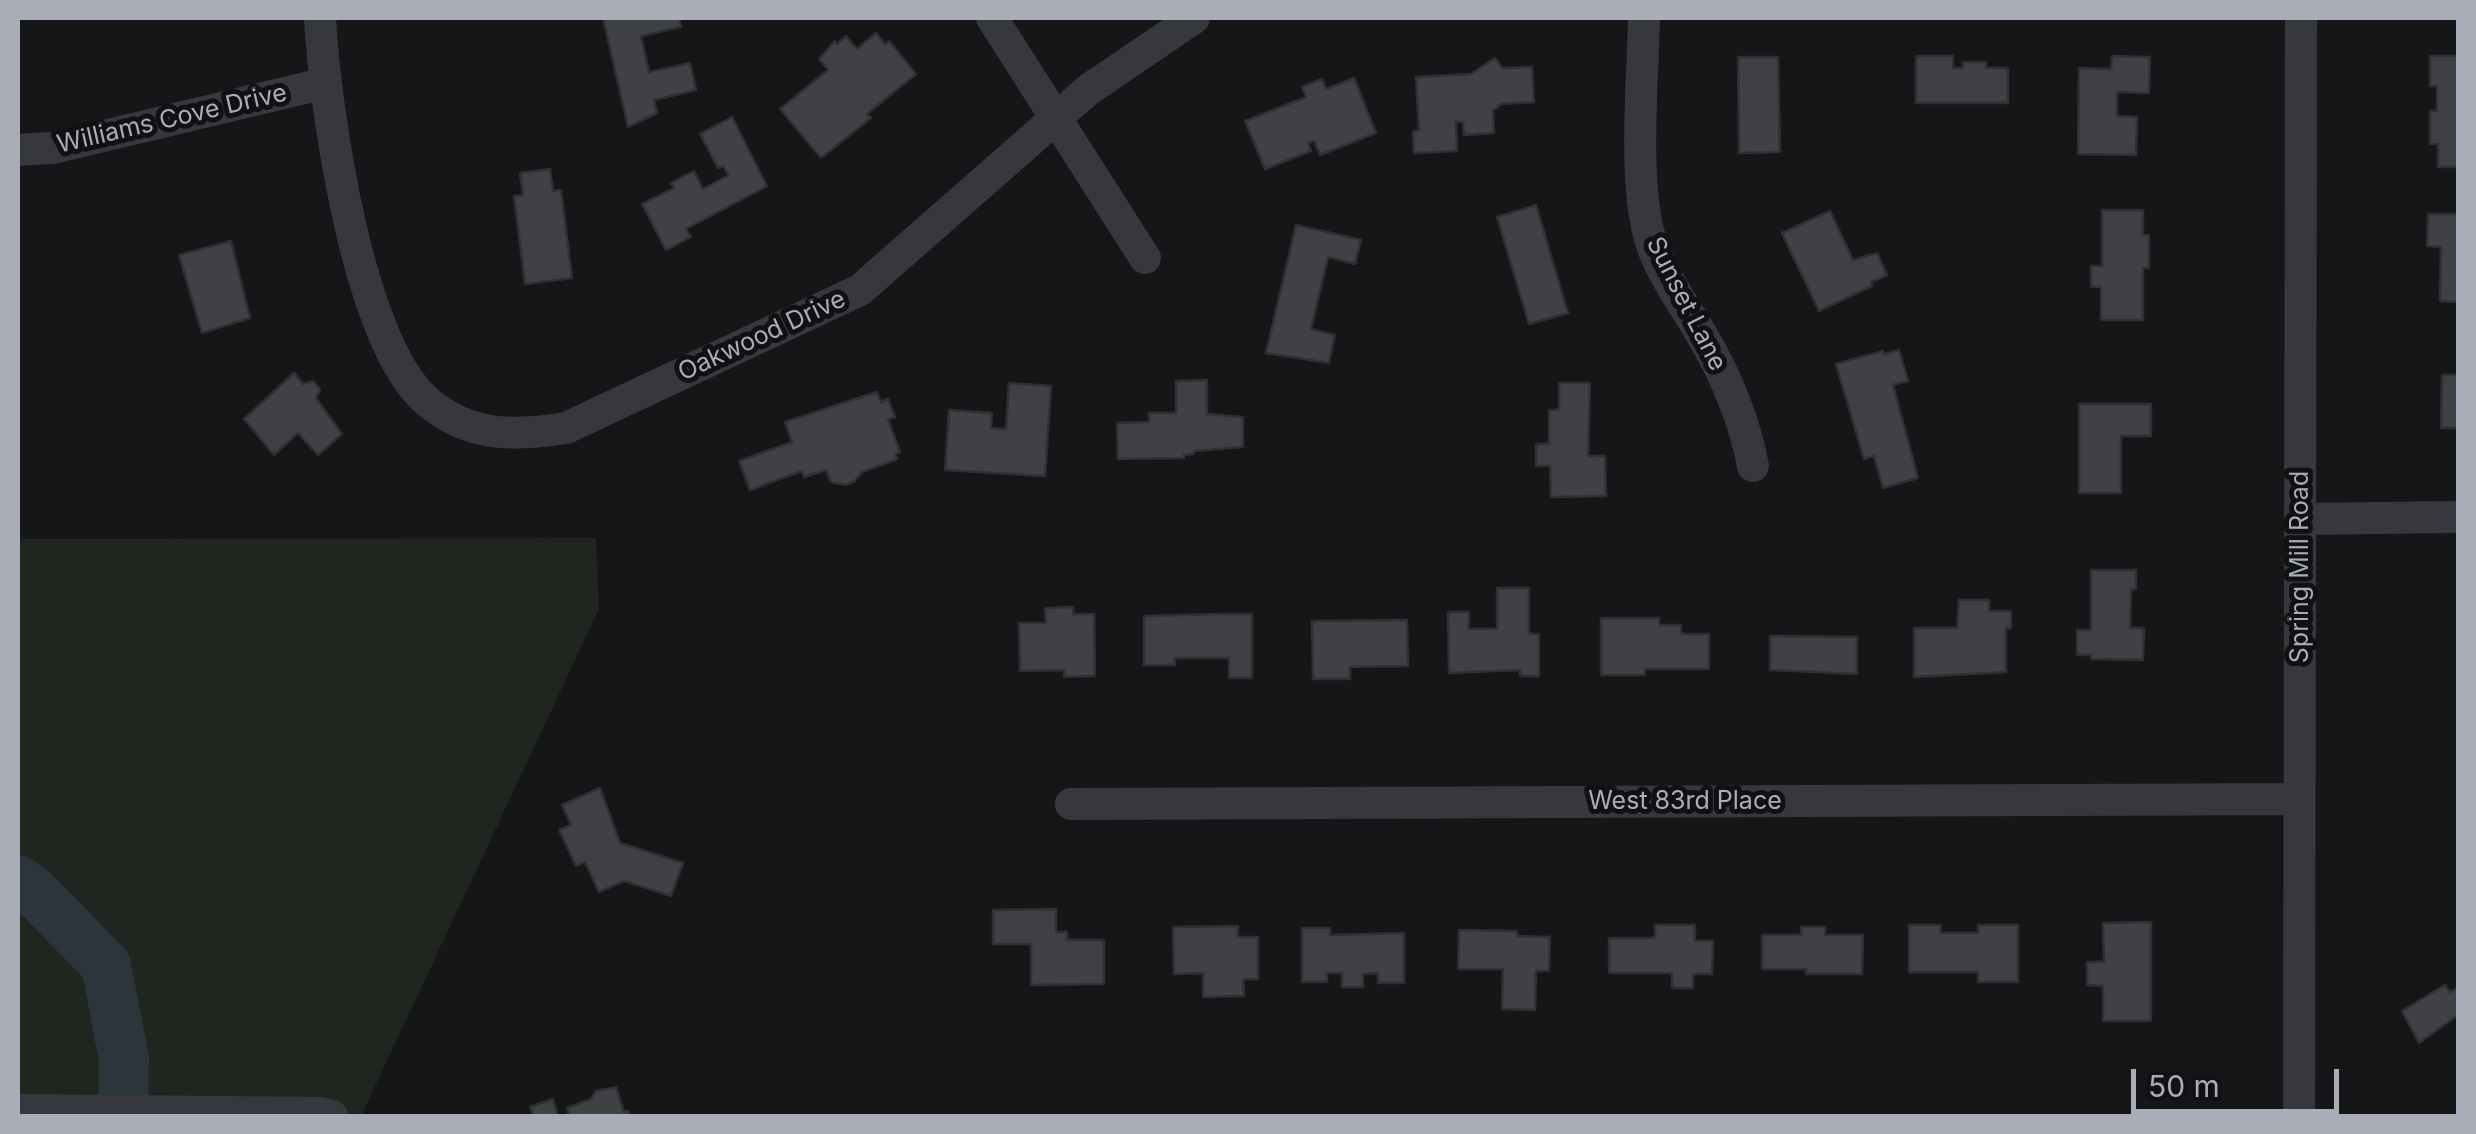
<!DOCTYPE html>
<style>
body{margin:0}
#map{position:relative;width:2476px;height:1134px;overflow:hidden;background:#161618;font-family:Inter,sans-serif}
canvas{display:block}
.frame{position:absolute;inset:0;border:20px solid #a8adb8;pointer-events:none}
.scale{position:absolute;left:2131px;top:1069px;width:208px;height:45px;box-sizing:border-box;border:5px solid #a8adb8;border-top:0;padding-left:12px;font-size:30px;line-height:35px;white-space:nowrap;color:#a8adb8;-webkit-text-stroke:8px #111113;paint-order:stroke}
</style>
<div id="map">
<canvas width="2476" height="1134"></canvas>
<div class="frame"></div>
<div class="scale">50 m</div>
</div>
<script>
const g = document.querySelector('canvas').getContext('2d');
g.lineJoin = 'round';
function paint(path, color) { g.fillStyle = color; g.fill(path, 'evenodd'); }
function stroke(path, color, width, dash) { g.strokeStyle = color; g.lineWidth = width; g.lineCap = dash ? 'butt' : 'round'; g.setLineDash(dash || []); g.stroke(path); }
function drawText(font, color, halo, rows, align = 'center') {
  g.font = font + ' Inter,sans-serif'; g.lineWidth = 10; g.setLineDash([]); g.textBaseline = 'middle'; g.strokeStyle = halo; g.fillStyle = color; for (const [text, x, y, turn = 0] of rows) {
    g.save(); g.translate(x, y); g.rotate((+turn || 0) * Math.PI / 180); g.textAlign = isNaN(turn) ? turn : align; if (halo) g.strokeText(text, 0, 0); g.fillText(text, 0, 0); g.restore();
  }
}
paint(new Path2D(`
 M 596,538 L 599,609 L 361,1116 L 18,1116 L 18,539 Z`), '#1e261f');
stroke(new Path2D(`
 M 18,880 L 33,891 L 106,965 L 124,1059 L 123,1116`), '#2c353c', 50);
const building = new Path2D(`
 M 603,18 L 679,18 L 681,27 L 641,36 L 649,72 L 690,63 L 696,90 L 654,100 L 657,113 L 628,127 Z
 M 876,33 L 885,44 L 889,41 L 916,74 L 867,114 L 871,118 L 821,158 L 780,109 L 828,70 L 819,59 L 835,41 L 837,44 L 846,36 L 857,49 Z
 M 1916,56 L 1953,56 L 1953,68 L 1963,68 L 1963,62 L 1986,62 L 1986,68 L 2008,68 L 2008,103 L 1916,103 Z
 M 2112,56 L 2150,57 L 2149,93 L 2117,92 L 2117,116 L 2137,117 L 2136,155 L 2078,154 L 2079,68 L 2111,69 Z
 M 2430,56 L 2458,56 L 2458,167 L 2438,167 L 2438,144 L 2430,144 L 2430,111 L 2437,111 L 2437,86 L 2430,86 Z
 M 1738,57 L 1778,57 L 1780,152 L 1739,153 Z
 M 1495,58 L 1502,68 L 1532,67 L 1534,102 L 1501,104 L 1493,111 L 1494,133 L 1464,135 L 1463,122 L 1456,122 L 1457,151 L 1414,153 L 1413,131 L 1419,130 L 1416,77 L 1471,74 Z
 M 1354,78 L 1376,133 L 1320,155 L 1314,141 L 1308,143 L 1311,151 L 1265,169 L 1245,121 L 1306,97 L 1302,87 L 1322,79 L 1326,89 Z
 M 732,117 L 767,186 L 686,229 L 691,237 L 666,250 L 642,204 L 674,188 L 671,183 L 694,171 L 703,189 L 729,175 L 723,166 L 718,168 L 700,134 Z
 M 550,169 L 553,191 L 561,190 L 572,278 L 525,284 L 514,196 L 523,195 L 520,173 Z
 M 1536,205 L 1568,313 L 1529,324 L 1497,217 Z
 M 2102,210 L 2143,210 L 2143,235 L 2149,235 L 2149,268 L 2143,268 L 2143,320 L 2101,320 L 2101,287 L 2091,287 L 2091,266 L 2102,266 Z
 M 1830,211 L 1853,260 L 1877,253 L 1887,275 L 1871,282 L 1872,286 L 1819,311 L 1782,233 Z
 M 2428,214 L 2458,214 L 2458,302 L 2440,301 L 2441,247 L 2427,246 Z
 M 1296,225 L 1361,240 L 1355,264 L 1328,257 L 1311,329 L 1335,335 L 1329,363 L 1266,353 Z
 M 231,241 L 250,318 L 202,333 L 179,255 Z
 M 1899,350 L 1908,381 L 1893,385 L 1918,478 L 1883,488 L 1874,456 L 1864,459 L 1836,364 L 1883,351 L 1884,354 Z
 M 294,373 L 303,384 L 313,381 L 320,389 L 316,398 L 342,434 L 318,455 L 298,433 L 274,455 L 244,419 Z
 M 2442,375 L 2458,375 L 2458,428 L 2441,428 Z
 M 1207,380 L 1207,414 L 1243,417 L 1243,447 L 1194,451 L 1194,454 L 1184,455 L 1184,458 L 1118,459 L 1117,423 L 1149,422 L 1149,413 L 1176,413 L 1176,381 Z
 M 1009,383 L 1051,386 L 1045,476 L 945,470 L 949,410 L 992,413 L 991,428 L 1006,429 Z
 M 1559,383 L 1590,383 L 1588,456 L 1605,456 L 1606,496 L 1551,497 L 1550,466 L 1536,466 L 1536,444 L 1549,444 L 1549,410 L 1559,410 Z
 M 877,392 L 881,402 L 888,399 L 895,417 L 888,419 L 900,452 L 895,454 L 897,459 L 862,472 L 855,481 L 846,485 L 831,482 L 826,470 L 804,477 L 802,471 L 750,490 L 739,461 L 792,442 L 785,422 Z
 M 2079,404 L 2151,404 L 2151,436 L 2121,436 L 2121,493 L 2079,493 Z
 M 2091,570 L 2136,570 L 2136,589 L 2131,589 L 2130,628 L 2144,628 L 2143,660 L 2091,659 L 2091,655 L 2077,655 L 2077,630 L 2091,630 Z
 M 1497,588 L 1529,588 L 1529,634 L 1539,634 L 1539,676 L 1520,676 L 1520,670 L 1449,673 L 1448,612 L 1469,612 L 1469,629 L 1497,629 Z
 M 1959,600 L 1989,600 L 1989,611 L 2011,611 L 2011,628 L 2006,628 L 2006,672 L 1914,677 L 1914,628 L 1957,628 Z
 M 1073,607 L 1073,614 L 1094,614 L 1095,676 L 1064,677 L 1064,670 L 1020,671 L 1019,623 L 1046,623 L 1045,608 Z
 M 1220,614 L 1252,614 L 1252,678 L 1229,678 L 1229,658 L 1175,658 L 1175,665 L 1144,665 L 1144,616 Z
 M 1601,618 L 1659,618 L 1659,625 L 1681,625 L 1681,634 L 1709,634 L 1709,669 L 1645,669 L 1645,675 L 1601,675 Z
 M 1407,620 L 1408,666 L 1350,667 L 1350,679 L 1313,679 L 1312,621 Z
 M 1770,636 L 1857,637 L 1857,674 L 1770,670 Z
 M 600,788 L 620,843 L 683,863 L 671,896 L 624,881 L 599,892 L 585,862 L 576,866 L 559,830 L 571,825 L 562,805 Z
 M 1056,909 L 1056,932 L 1067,932 L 1067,940 L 1104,940 L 1104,984 L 1031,985 L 1031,944 L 993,944 L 993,910 Z
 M 2151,922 L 2151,1021 L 2103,1021 L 2103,986 L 2087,985 L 2087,962 L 2104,962 L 2103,923 Z
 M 1655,925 L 1695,925 L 1695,941 L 1713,941 L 1712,974 L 1693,974 L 1693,988 L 1672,988 L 1672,973 L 1609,973 L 1609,938 L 1655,938 Z
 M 1909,925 L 1941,925 L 1941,933 L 1978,933 L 1978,925 L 2018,925 L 2018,982 L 1978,982 L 1978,972 L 1909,972 Z
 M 1238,926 L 1238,937 L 1258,937 L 1258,979 L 1243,979 L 1244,996 L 1203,997 L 1203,973 L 1174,974 L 1173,927 Z
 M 1801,927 L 1825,927 L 1825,935 L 1863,935 L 1862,974 L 1806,974 L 1806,969 L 1762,969 L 1762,935 L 1801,935 Z
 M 1302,928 L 1330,928 L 1330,935 L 1404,933 L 1404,983 L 1378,983 L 1378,973 L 1363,974 L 1363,987 L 1342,987 L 1342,973 L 1327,973 L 1327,982 L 1302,982 Z
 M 1459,930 L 1517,931 L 1517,936 L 1550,937 L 1549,971 L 1536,971 L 1535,1010 L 1502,1009 L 1503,969 L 1458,969 Z
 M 2445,985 L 2450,992 L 2458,988 L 2458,1015 L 2419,1043 L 2402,1011 Z
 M 616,1087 L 624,1112 L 628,1111 L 630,1116 L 564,1116 L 569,1115 L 567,1108 L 591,1099 L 596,1091 Z
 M 553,1099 L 558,1116 L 534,1116 L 530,1107 Z`);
paint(building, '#404145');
stroke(building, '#303034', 2.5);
stroke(new Path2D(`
 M 320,18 C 325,109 358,344 428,402 C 471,438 515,436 566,428 L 860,290 L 1088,90 L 1194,18
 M 992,18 L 1145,258
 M 1644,18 C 1643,81 1631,196 1655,253 C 1666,281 1685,306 1700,332 C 1726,375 1744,418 1753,466
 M 18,150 L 53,148 L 326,83
 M 2300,519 L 2458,517
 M 1071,804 L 2299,799
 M 18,1110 L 321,1113 L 332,1116
 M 2299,1116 L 2301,18`), '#37383d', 32);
drawText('25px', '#a8adb8', '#111113', [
 ["Williams Cove Drive",172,119,-13],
 ["Sunset Lane",1686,304,63],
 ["Oakwood Drive",762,336,-25],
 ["Spring Mill Road",2300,567,-90],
 ["West 83rd Place",1685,801]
]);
</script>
